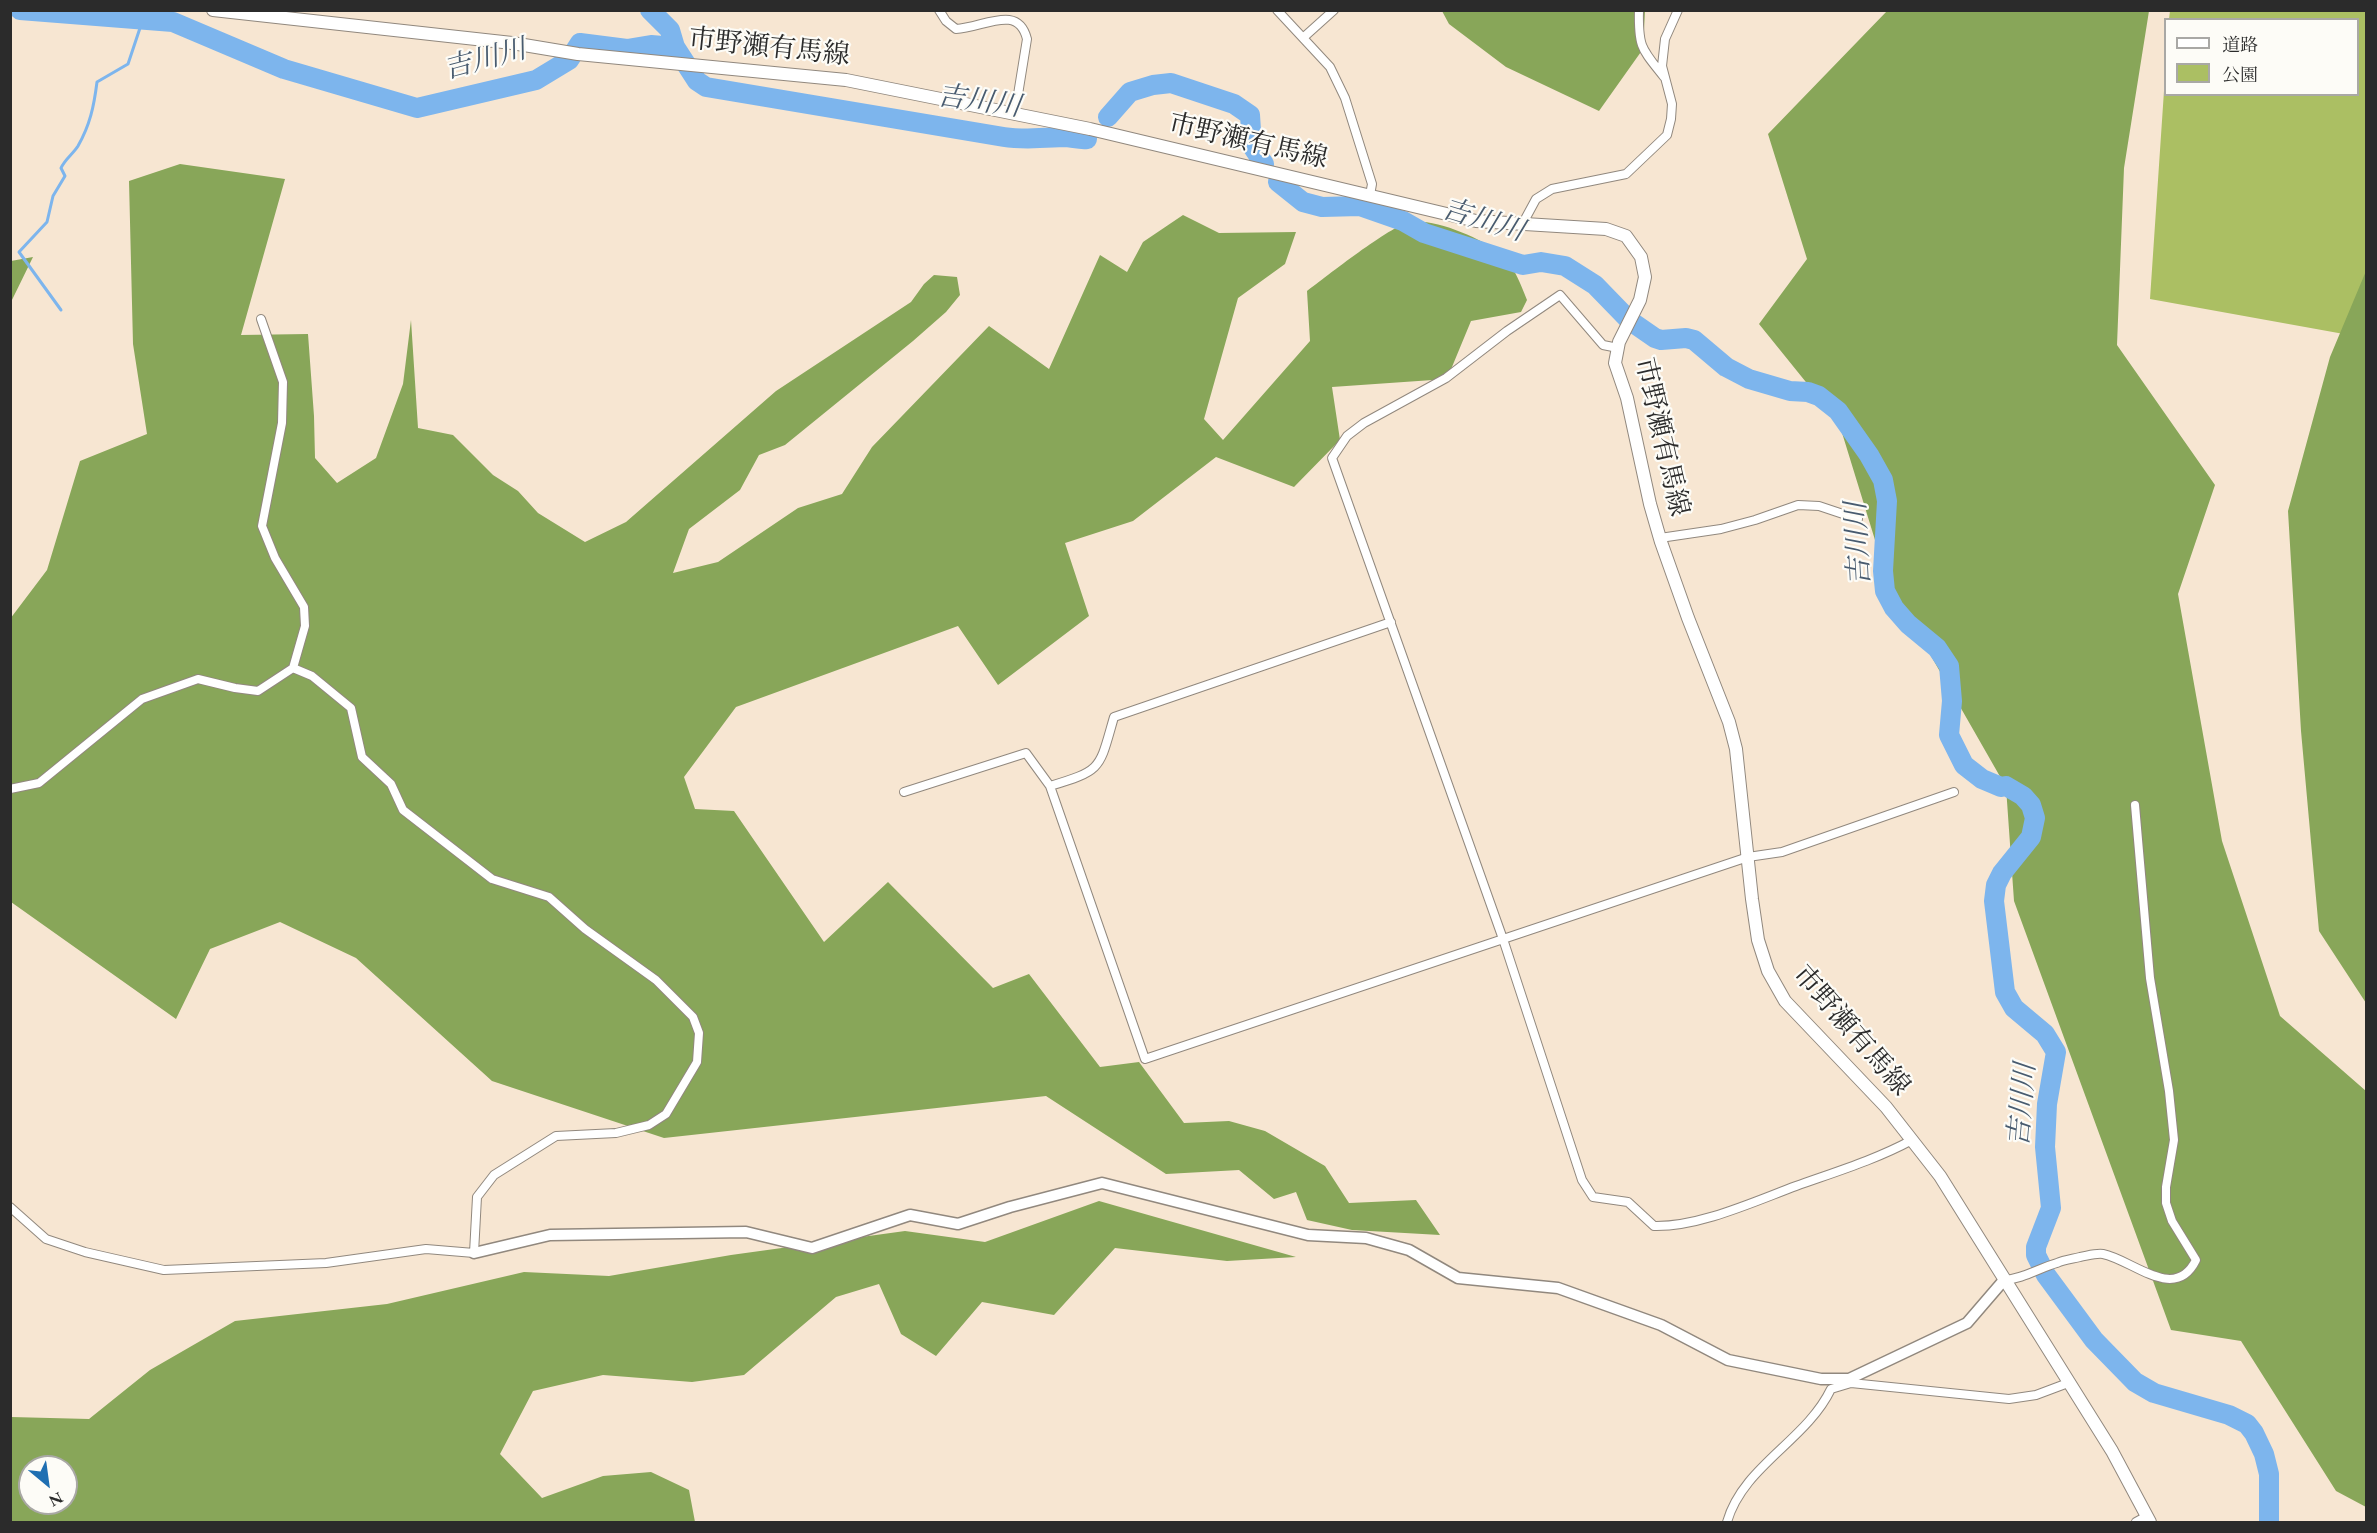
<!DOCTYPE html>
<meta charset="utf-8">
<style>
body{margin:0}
#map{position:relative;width:2377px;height:1533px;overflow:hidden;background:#f7e6d2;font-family:"EB Garamond","Noto Serif JP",serif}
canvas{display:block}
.frame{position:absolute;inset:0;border:12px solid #2b2b2b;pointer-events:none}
.legend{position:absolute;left:2164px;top:18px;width:195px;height:78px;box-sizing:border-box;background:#fdfcf7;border:2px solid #a9a8a5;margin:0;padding:8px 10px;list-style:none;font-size:18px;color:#2b2b2b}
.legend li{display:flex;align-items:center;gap:12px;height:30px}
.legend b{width:30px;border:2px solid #a9a8a5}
.north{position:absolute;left:18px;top:1455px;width:60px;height:60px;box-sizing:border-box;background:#fdfcf7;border:2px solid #a9a8a5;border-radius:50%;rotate:151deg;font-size:16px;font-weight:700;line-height:24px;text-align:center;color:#2b2b2b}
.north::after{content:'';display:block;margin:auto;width:21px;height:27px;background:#1f6fb2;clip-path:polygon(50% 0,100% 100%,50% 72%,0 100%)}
</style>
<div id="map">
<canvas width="2377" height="1533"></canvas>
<div class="frame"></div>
<ul class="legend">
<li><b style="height:8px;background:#fff"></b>道路</li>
<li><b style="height:16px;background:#abbf63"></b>公園</li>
</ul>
<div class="north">N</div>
</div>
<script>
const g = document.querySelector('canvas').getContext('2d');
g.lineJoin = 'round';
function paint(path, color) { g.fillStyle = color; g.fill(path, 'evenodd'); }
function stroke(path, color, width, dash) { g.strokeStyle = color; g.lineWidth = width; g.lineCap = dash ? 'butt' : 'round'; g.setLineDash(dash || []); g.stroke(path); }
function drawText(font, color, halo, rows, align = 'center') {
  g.font = font + ' "EB Garamond","Noto Serif JP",serif'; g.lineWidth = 4.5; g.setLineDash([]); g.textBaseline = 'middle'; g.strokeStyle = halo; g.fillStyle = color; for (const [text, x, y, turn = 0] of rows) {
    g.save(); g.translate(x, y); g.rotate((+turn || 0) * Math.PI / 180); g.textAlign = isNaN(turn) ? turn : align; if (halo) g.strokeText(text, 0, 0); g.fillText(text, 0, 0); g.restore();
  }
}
paint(new Path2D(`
 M 2170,11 L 2366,11 L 2366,338 L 2150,299 L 2165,76 L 2166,94 L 2358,94 L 2358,20 L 2169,19 Z`), '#abbf63');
paint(new Path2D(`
 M 1442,11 L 1645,11 L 1643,49 L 1599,111 L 1506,67 L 1449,24 Z
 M 1887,11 L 2149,11 L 2124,168 L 2117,345 L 2215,485 L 2178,594 L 2222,841 L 2280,1016 L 2366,1091 L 2366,1507 L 2336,1491 L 2241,1341 L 2171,1330 L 2014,901 L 2006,787 L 1887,579 L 1839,423 L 1759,324 L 1807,259 L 1768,134 Z
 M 180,164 L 285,179 L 241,335 L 308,334 L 314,416 L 315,458 L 337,483 L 376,458 L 403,384 L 411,320 L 418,428 L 453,435 L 493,475 L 518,491 L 538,513 L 585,542 L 626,522 L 776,391 L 911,302 L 924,284 L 934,275 L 957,277 L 960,295 L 946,312 L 913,341 L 785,445 L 759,455 L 740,490 L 689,529 L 673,573 L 718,562 L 798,508 L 842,494 L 872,447 L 989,326 L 1049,369 L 1100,255 L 1127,272 L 1143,242 L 1183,215 L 1219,233 L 1296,232 L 1285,264 L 1238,298 L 1204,419 L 1223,440 L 1310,341 L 1307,291 C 1327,276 1390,226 1410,222 C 1434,218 1481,238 1500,253 C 1513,263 1521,285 1527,300 L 1521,312 L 1471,321 L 1447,379 L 1332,387 L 1340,440 L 1294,487 L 1216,457 L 1133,521 L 1065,543 L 1089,616 L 998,685 L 958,626 L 736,707 L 684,777 L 695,809 L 734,811 L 824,942 L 888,882 L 993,988 L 1029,974 L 1100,1067 L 1139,1062 L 1184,1123 L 1229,1121 L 1265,1131 L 1325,1166 L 1349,1203 L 1416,1200 L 1440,1235 L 1352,1230 L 1307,1220 L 1296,1192 L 1274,1199 L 1239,1170 L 1166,1174 L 1046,1096 L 664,1138 L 492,1081 L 356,958 L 280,922 L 210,949 L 176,1019 L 11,902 L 10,619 L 47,570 L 80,461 L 147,434 L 133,344 L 129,181 Z
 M 33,257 L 11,302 L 11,261 Z
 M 2366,271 L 2366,1003 L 2319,931 L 2301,731 L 2288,511 L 2330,357 Z
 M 1099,1201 L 1296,1257 L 1227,1261 L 1115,1248 L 1054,1315 L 982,1302 L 936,1356 L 901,1334 L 879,1284 L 836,1297 L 744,1375 L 692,1382 L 603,1375 L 533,1391 L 500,1454 L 542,1498 L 603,1476 L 651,1472 L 689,1490 L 695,1522 L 11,1522 L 11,1417 L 89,1419 L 150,1370 L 235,1321 L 387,1304 L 524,1272 L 609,1276 L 731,1255 L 905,1231 L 985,1242 ZM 30,1467 L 66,1467 L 66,1503 L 30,1503 Z`), '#88a659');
stroke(new Path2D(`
 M 61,310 L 19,252 L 47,222 L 53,196 L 65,176 L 61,168 C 65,159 73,154 78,146 C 90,125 94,106 97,82 L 128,64 L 143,19`), '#7db5ed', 3);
stroke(new Path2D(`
 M 20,10 L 173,22 L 284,69 L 417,108 L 536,80 L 569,60 L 580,43 L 627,49 L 651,45 L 675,47 L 697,81 L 706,87 L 1004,137 C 1024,140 1043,138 1063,137 C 1072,137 1079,140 1087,139
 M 650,10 L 670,30 L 675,47
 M 1108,117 L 1130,92 L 1153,85 L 1171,83 L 1234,104 L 1250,115 L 1252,146 L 1264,164
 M 1278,182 L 1303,202 L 1322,207 L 1360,206 L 1403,221 L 1424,233 L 1523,265 L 1541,262 L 1565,266 L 1595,285 L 1629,320 L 1655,338 L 1661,340 L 1686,338 L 1694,340 L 1726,367 L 1749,379 L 1790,391 L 1808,392 L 1819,396 L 1838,411 L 1869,455 L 1883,480 L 1887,501 L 1883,571 L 1885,591 L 1894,608 L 1908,624 L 1937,648 L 1949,666 L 1952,701 L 1949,735 L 1964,765 L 1982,779 L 2001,787 L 2006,786 L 2023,796 L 2031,805 L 2035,818 L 2031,837 L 2002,873 L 1996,885 L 1994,901 L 2005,992 L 2014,1008 L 2045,1034 L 2056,1052 L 2047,1104 L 2045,1147 L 2051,1208 L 2036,1247 L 2036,1255 L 2046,1275 L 2094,1340 L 2135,1382 L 2154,1393 L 2229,1415 L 2247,1424 L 2254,1433 L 2264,1454 L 2269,1474 L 2269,1522`), '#7db5ed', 20);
const minor = new Path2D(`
 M 939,10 L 946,21 L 956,29 C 983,28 1018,3 1027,39 L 1015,113
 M 1277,10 L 1330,67 L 1345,98 L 1372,184 L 1370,195
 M 1639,10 C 1638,48 1642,49 1664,77
 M 1304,37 L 1334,10
 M 1523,223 L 1536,199 L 1552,189 L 1626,174 L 1667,135 L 1671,119 L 1672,104 L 1662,66 L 1665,39 L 1678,10
 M 1618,348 L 1603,345 L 1560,295 L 1507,331 L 1446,378 L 1364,423 L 1347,436 L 1332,458 L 1503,939 L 1582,1180 L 1593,1197 L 1628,1202 L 1654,1226 C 1699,1227 1753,1202 1796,1186 C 1835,1172 1875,1160 1912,1140
 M 1660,538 L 1721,529 L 1755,520 L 1798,505 L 1819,506 L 1858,519
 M 1050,786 C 1103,770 1099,769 1114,717 L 1391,622
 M 10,789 L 39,783 L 142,699 L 198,679 L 235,688 L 258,691 L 293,668 L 305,626 L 304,607 L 275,558 L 262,526 L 282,423 L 283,382 L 261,319
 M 904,792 L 1026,753 L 1050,786 L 1145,1059 L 1748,857 L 1782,852 L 1954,792
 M 10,1207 L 46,1239 L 85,1252 L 164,1270 L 326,1263 L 426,1249 L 474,1253 L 477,1197 L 494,1175 L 556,1136 L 616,1133 L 649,1125 L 666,1114 L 697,1062 L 699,1033 L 693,1017 L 656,980 L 585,929 L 549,897 L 492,879 L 403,810 L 391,784 L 362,757 L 351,708 L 312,676 L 293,668
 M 2004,1280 C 2023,1279 2039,1268 2057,1263 C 2064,1260 2072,1259 2080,1257 C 2087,1256 2095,1253 2103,1254 C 2133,1260 2175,1303 2196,1260 L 2172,1221 L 2166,1203 L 2166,1187 L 2174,1140 L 2169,1091 L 2150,978 L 2135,805
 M 1849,1379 L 1851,1383 L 2009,1399 L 2036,1395 L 2068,1383
 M 1727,1522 C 1743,1466 1806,1441 1831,1389 L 1851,1383
 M 2136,1522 L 2147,1516`);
const tertiary = new Path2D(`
 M 474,1253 L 550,1235 L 746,1232 L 812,1248 L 910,1215 L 958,1224 L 1010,1207 L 1102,1183 L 1308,1235 L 1366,1238 L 1409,1250 L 1458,1278 L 1558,1288 L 1661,1325 L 1728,1360 L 1821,1379 L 1849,1379 L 1967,1323 L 2004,1280`);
const secondary = new Path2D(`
 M 213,10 L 512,43 L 578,54 L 846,80 L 1090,129 L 1476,221 L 1606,229 L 1626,236 L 1641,257 L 1645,277 L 1640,300 L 1619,342 L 1615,363 L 1627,398 L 1650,504 L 1661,542 L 1688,618 L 1729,722 L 1736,749 L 1752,899 L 1758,940 L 1768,971 L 1785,1001 L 1886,1107 L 1940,1176 L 2112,1451 L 2150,1522`);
stroke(minor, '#91887e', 10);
stroke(tertiary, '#91887e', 13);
stroke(secondary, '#91887e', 14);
stroke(minor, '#fff', 8);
stroke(tertiary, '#fff', 10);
stroke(secondary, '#fff', 12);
drawText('27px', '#2b2b2b', '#fdfcf7', [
 ["市野瀬有馬線",769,48,6],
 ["市野瀬有馬線",1248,142,13],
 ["市野瀬有馬線",1661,437,77],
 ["市野瀬有馬線",1851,1031,49]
]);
drawText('italic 28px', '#485b6f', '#fdfcf7', [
 ["吉川川",485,60,-15],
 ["吉川川",979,102,8],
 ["吉川川",1483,221,17],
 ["吉川川",1859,544,-93],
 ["吉川川",2023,1105,-85]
]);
</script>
